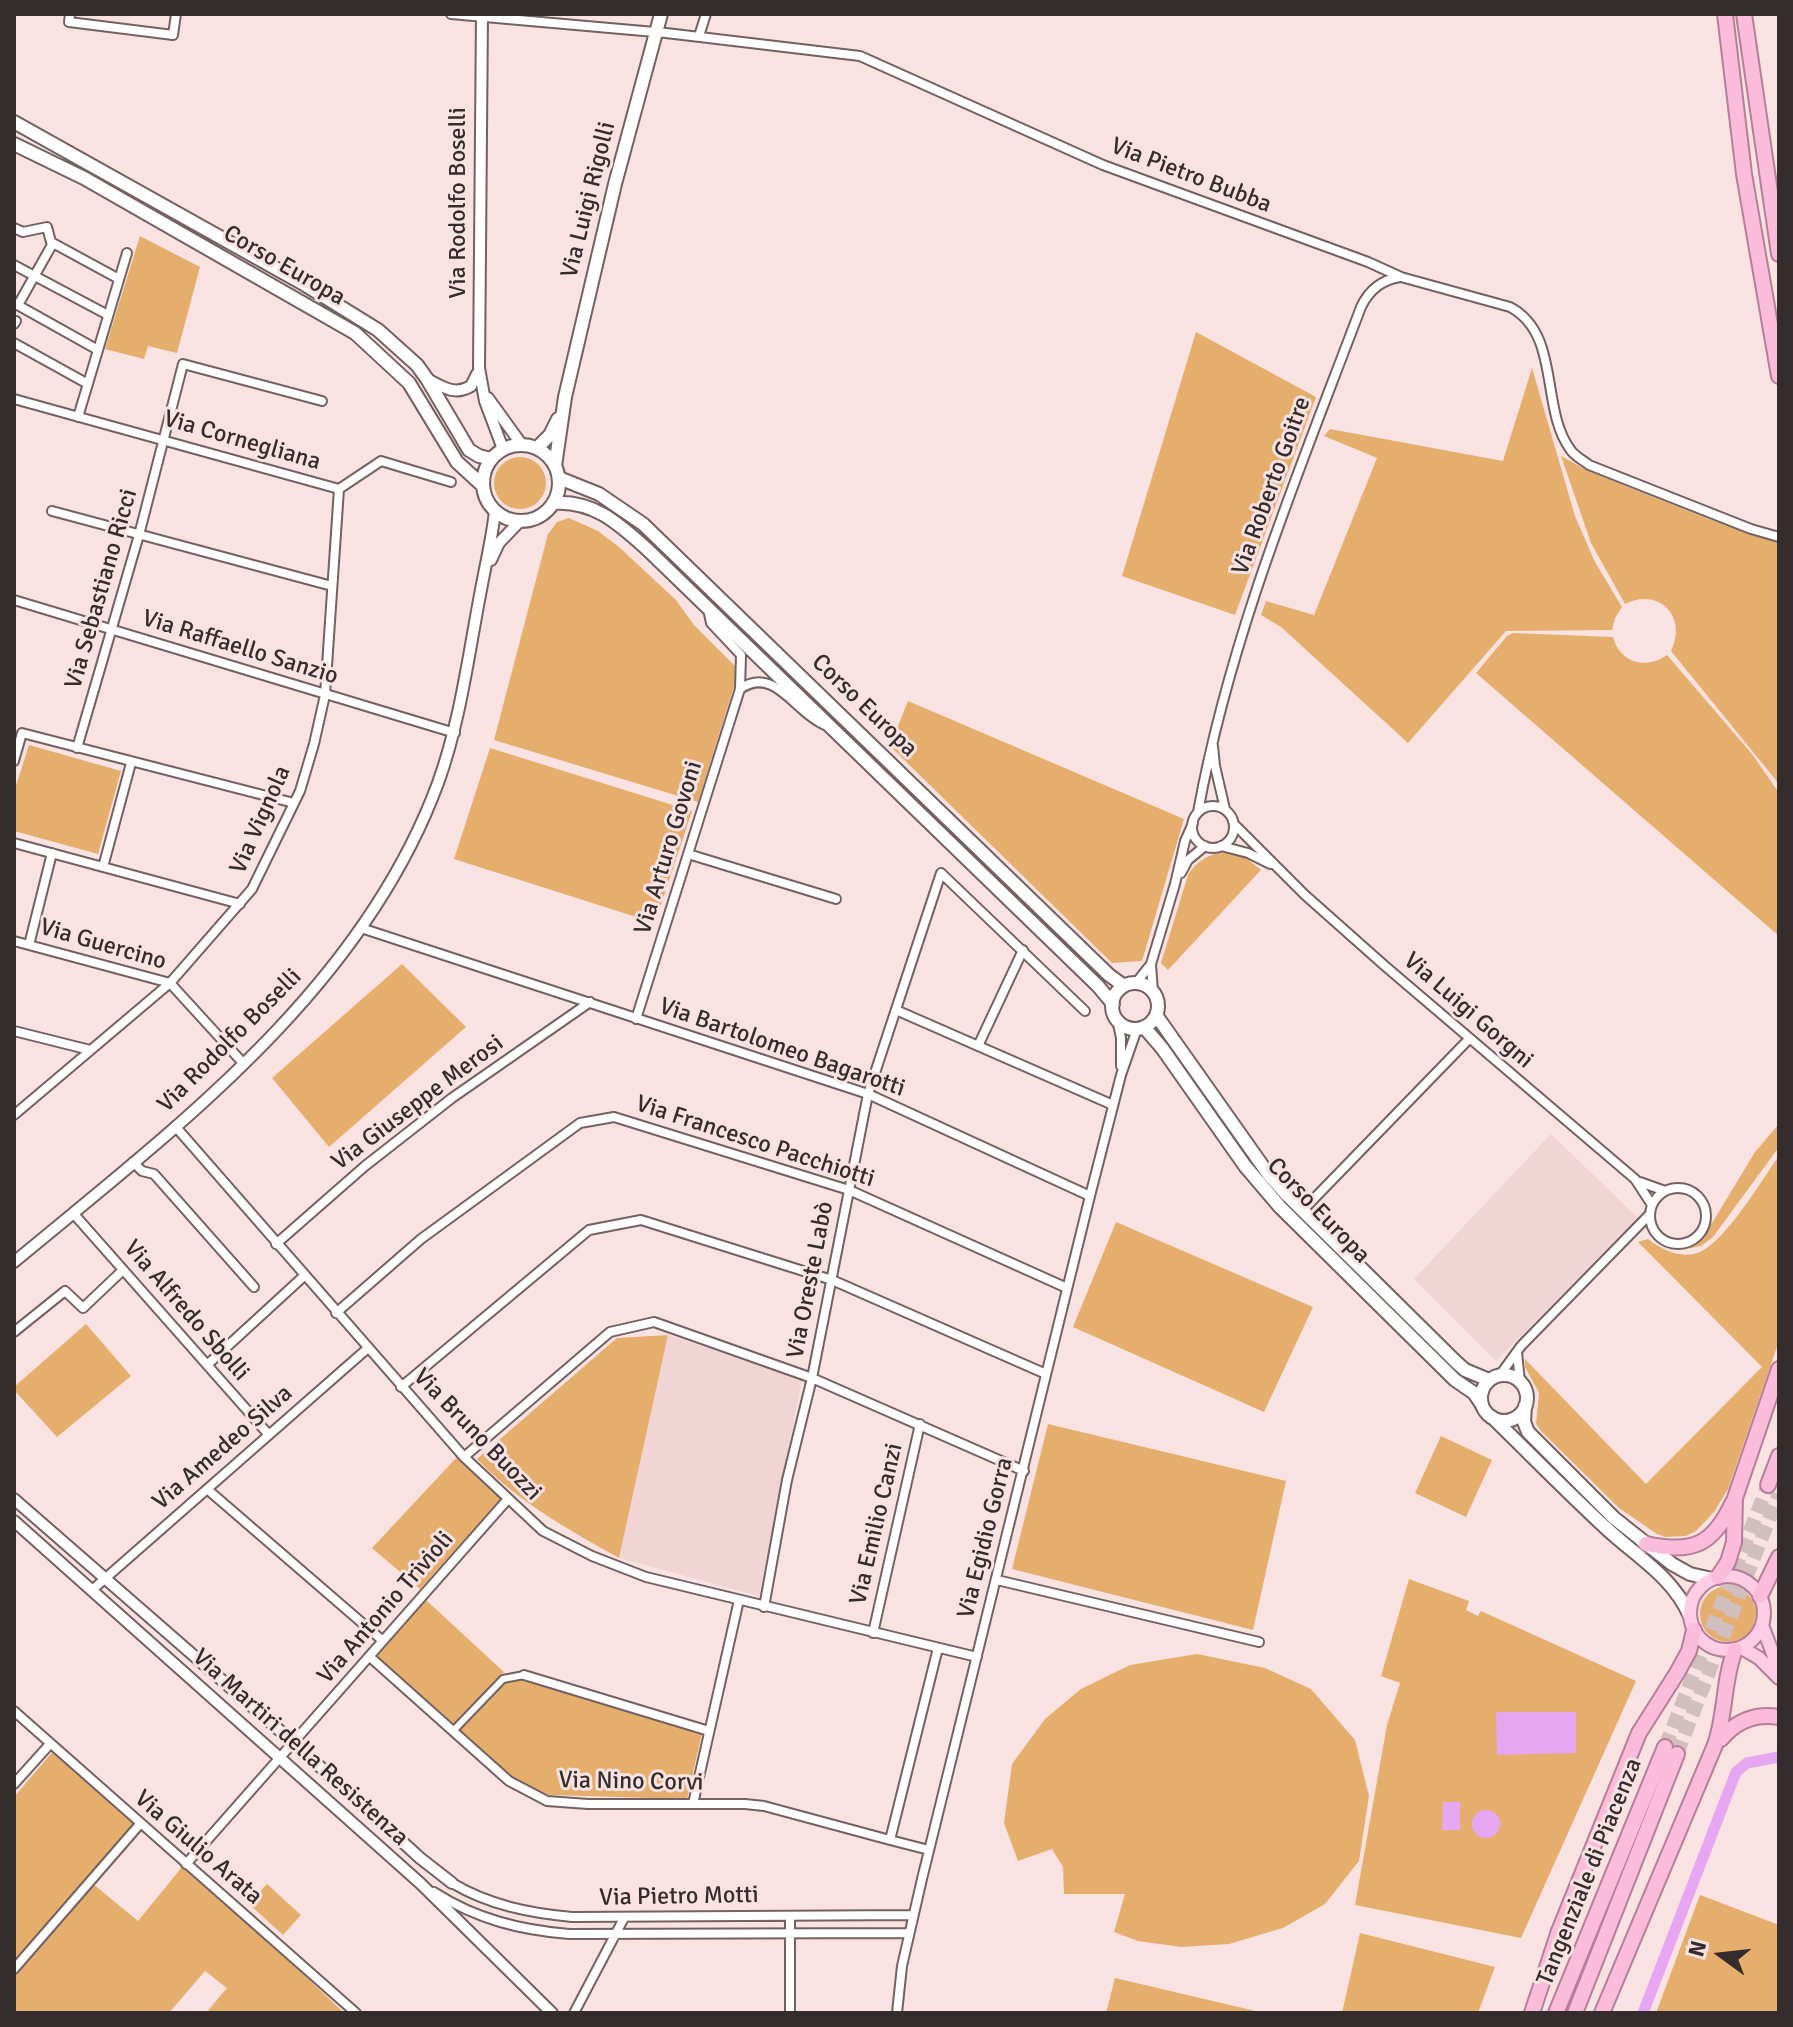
<!DOCTYPE html>
<meta charset="utf-8">
<style>
body{margin:0}
#map{position:relative;width:1793px;height:2027px;overflow:hidden;background:#f8e2e2;font-family:Signika,sans-serif}
canvas{display:block}
.frame{position:absolute;inset:0;border:16px solid #352c2d;pointer-events:none}
.north{position:absolute;left:1681px;top:1915px;width:80px;height:80px;-webkit-text-stroke:6px #f8e2e2;paint-order:stroke;rotate:285deg;font-size:22px;font-weight:700;line-height:32px;text-align:center;color:#352c2d}
.north::after{content:'';display:block;margin:auto;width:28px;height:36px;background:#352c2d;clip-path:polygon(50% 0,100% 100%,50% 72%,0 100%)}
</style>
<div id="map">
<canvas width="1793" height="2027"></canvas>
<div class="frame"></div>
<div class="north">N</div>
</div>
<script>
const g = document.querySelector('canvas').getContext('2d');
g.lineJoin = 'round';
function paint(path, color) { g.fillStyle = color; g.fill(path, 'evenodd'); }
function stroke(path, color, width, dash) { g.strokeStyle = color; g.lineWidth = width; g.lineCap = dash ? 'butt' : 'round'; g.setLineDash(dash || []); g.stroke(path); }
function drawText(font, color, halo, rows, align = 'center') {
  g.font = font + ' Signika,sans-serif'; g.lineWidth = 6; g.setLineDash([]); g.textBaseline = 'middle'; g.strokeStyle = halo; g.fillStyle = color; for (const [text, x, y, turn = 0] of rows) {
    g.save(); g.translate(x, y); g.rotate((+turn || 0) * Math.PI / 180); g.textAlign = isNaN(turn) ? turn : align; if (halo) g.strokeText(text, 0, 0); g.fillText(text, 0, 0); g.restore();
  }
}
paint(new Path2D(`
 M 1551,1134 L 1638,1218 L 1496,1361 L 1414,1279 Z
 M 668,1335 L 802,1380 L 759,1596 L 619,1558 Z`), '#f1d4d4');
paint(new Path2D(`
 M 140,236 L 200,267 L 177,353 L 148,346 L 144,359 L 105,349 Z
 M 1196,332 L 1316,397 L 1235,615 L 1122,576 Z
 M 1532,368 L 1575,516 L 1595,562 L 1622,607 L 1615,618 L 1612,630 L 1506,631 L 1408,743 L 1281,627 L 1261,615 L 1266,601 L 1314,615 L 1377,458 L 1324,436 L 1330,429 L 1503,461 Z
 M 1561,456 L 1588,471 L 1714,521 L 1779,541 L 1779,784 L 1671,651 C 1688,617 1659,587 1625,604 L 1591,543 Z
 M494 483a26 26 0 1 1 52 0a26 26 0 1 1-52 0Z
 M 569,518 L 598,531 L 619,547 L 676,600 L 694,625 L 739,670 L 698,802 L 494,740 L 548,534 L 557,522 Z
 M 1513,633 L 1613,637 C 1620,663 1646,670 1667,655 L 1752,754 L 1779,793 L 1779,936 L 1476,673 L 1507,636 Z
 M 908,701 L 1184,819 L 1142,961 L 1112,963 L 890,746 Z
 M 29,745 L 121,771 L 98,854 L 14,831 L 14,792 Z
 M 490,748 L 692,811 L 655,923 L 454,859 Z
 M 1225,852 L 1245,857 L 1261,870 L 1168,970 L 1161,963 L 1188,875 C 1197,861 1208,854 1225,852 Z
 M 402,964 L 466,1027 L 329,1147 L 272,1078 Z
 M 1779,1124 L 1779,1147 L 1713,1237 L 1701,1246 L 1681,1250 L 1695,1245 L 1703,1238 L 1755,1152 Z
 M 1779,1156 L 1779,1341 L 1728,1489 L 1714,1512 L 1696,1531 L 1686,1536 L 1665,1537 L 1657,1534 L 1619,1508 L 1542,1432 L 1536,1424 L 1539,1393 L 1525,1367 L 1525,1359 L 1646,1484 L 1762,1367 L 1638,1242 L 1648,1239 C 1661,1249 1676,1257 1694,1254 C 1722,1249 1762,1179 1779,1156 Z
 M 1116,1222 L 1313,1307 L 1264,1412 L 1073,1327 Z
 M 86,1324 L 131,1376 L 57,1437 L 14,1390 L 14,1387 Z
 M 668,1335 L 619,1558 C 569,1530 517,1501 477,1459 L 617,1338 Z
 M 1048,1424 L 1286,1481 L 1253,1630 L 1012,1569 Z
 M 1441,1436 L 1492,1460 L 1466,1517 L 1415,1493 Z
 M 457,1457 L 501,1499 L 420,1589 L 372,1548 Z
 M 1409,1579 L 1469,1601 L 1466,1610 L 1478,1616 L 1481,1611 L 1636,1681 L 1521,1938 L 1355,1905 L 1387,1725 L 1400,1683 L 1381,1676 Z
 M1700 1614a28 28 0 1 1 56 0a28 28 0 1 1-56 0Z
 M 426,1600 L 504,1672 L 454,1724 L 377,1656 Z
 M 1197,1654 L 1265,1668 L 1311,1689 L 1355,1740 L 1369,1796 L 1359,1861 L 1325,1904 L 1283,1928 L 1229,1944 L 1181,1947 L 1138,1941 L 1114,1932 L 1125,1894 L 1064,1894 L 1063,1867 L 1052,1849 L 1018,1861 L 1004,1823 L 1012,1764 L 1045,1719 L 1081,1689 L 1130,1665 Z
 M 520,1680 L 702,1733 L 687,1799 L 549,1795 L 516,1781 L 458,1732 L 506,1682 Z
 M 55,1749 L 139,1821 L 92,1883 L 138,1921 L 186,1862 L 344,2013 L 206,2013 L 227,1988 L 205,1971 L 169,2013 L 14,2013 L 14,1797 Z
 M 267,1884 L 301,1915 L 283,1935 L 249,1904 Z
 M 1700,1895 L 1779,1925 L 1779,2013 L 1656,2013 Z
 M 1360,1933 L 1495,1967 L 1478,2013 L 1342,2013 Z
 M 1115,1978 L 1264,2013 L 1106,2013 Z`), '#e6ae6c');
paint(new Path2D(`
 M 1496,1712 L 1576,1712 L 1576,1753 L 1497,1755 Z
 M 1443,1802 L 1460,1802 L 1460,1830 L 1442,1830 Z
 M1472 1824a14 14 0 1 1 28 0a14 14 0 1 1-28 0Z`), '#e6a6f1');
stroke(new Path2D(`
 M 1643,2013 L 1736,1772 L 1747,1763 L 1779,1757`), '#e6a6f1', 11);
stroke(new Path2D(`
 M 1665,1747 L 1768,1485
 M 1677,1754 L 1779,1494`), '#d1bebe', 14, [14, 7]);
const pedestrian = new Path2D(`
 M 453,1731 L 503,1679 L 524,1675`);
const minor = new Path2D(`
 M 70,14 L 69,22 L 173,35 L 176,14
 M 451,14 L 666,33 L 860,56 L 1103,165 L 1368,262 L 1401,277 L 1510,307 C 1561,334 1540,408 1570,449 C 1574,456 1583,460 1589,465 L 1751,529 L 1779,537
 M 699,36 L 706,14
 M 14,228 L 23,232 L 47,227 L 51,242 L 119,279
 M 14,265 L 108,315
 M 14,303 L 98,350
 M 18,305 L 53,243
 M 14,324 L 16,321
 M 14,343 L 88,384
 M 14,399 L 339,489 L 381,461 L 451,482
 M 78,417 L 127,253
 M 52,511 L 332,586
 M 14,600 L 455,733
 M 740,689 C 775,665 794,712 825,725
 M 1213,746 L 1215,766 L 1225,809
 M 77,748 L 139,535 L 183,364 L 322,401
 M 14,761 L 22,733 L 294,803
 M1192 827a21 21 0 1 1 42 0a21 21 0 1 1-42 0Z
 M 1198,812 C 1230,636 1298,474 1361,307 C 1369,290 1381,280 1400,277
 M 1234,824 L 1305,895 L 1385,966 L 1635,1179 L 1652,1205
 M 14,843 L 240,904
 M 1221,846 L 1248,853 L 1270,864
 M 688,854 L 836,899
 M 103,867 L 131,763
 M 1181,873 L 1188,860 L 1205,846
 M 361,928 L 868,1094 L 1090,1196
 M 14,941 L 170,983 L 243,1063
 M 29,945 L 52,853
 M 1151,964 L 1175,884 L 1185,841 L 1193,823
 M 1136,983 L 1151,964 L 1153,992
 M 896,1010 L 1113,1105
 M 636,1019 L 740,689 L 741,655 L 711,623 L 708,609
 M 1117,1019 L 1121,1038 L 1121,1066
 M 14,1031 L 90,1050
 M 978,1046 L 1023,950
 M 14,1115 L 170,983 L 252,889 L 300,791 L 314,744 L 325,695 L 339,489
 M 175,1126 L 464,1457 L 543,1531 L 592,1556 L 646,1577 L 977,1657
 M 133,1162 L 142,1171 L 154,1174 L 254,1287
 M 1640,1182 L 1665,1191
 M1650 1216a28 28 0 1 1 56 0a28 28 0 1 1-56 0Z
 M 1303,1210 L 1469,1039
 M 73,1213 L 269,1435
 M 276,1244 L 365,1166 L 452,1098 L 590,1002
 M 336,1313 L 421,1239 L 580,1123 L 614,1117 L 849,1190 L 1067,1288
 M 14,1332 L 65,1291 L 83,1308 L 123,1270
 M 1517,1352 L 1520,1382
 M 207,1365 L 304,1276
 M 1500,1375 L 1521,1346 L 1650,1214
 M 401,1387 L 589,1230 L 641,1220 L 832,1280 L 1046,1374
 M 464,1457 L 610,1332 L 654,1322 L 812,1378 L 1024,1471
 M 207,1489 L 383,1641
 M 997,1580 L 1259,1642
 M 92,1590 L 368,1348
 M 764,1607 L 787,1480 L 812,1378 L 868,1094 L 941,873 L 1085,1011
 M 873,1633 L 920,1424
 M 370,1657 L 509,1781 L 547,1801 L 588,1804 L 745,1804 L 764,1806 L 890,1840
 M 524,1675 L 709,1731
 M 14,1711 L 356,2013
 M 14,1784 L 50,1744
 M 693,1804 L 739,1600
 M 929,1850 L 890,1840 L 938,1648
 M 186,1864 L 508,1499
 M 452,1883 C 489,1905 529,1913 572,1917 L 913,1915
 M 434,1892 C 476,1919 520,1930 569,1934 L 909,1933
 M 14,1969 L 140,1824
 M 574,2013 L 624,1918
 M 790,2013 L 790,1916
 M 897,2013 L 902,1966 L 922,1879 L 1090,1196 L 1121,1075 L 1137,1029`);
const tertiary = new Path2D(`
 M 482,14 L 479,368 L 485,401 L 503,449
 M 427,379 C 442,387 455,396 471,386 L 477,374
 M 488,398 L 522,445
 M 491,560 L 499,543 L 520,521
 M 14,1262 C 177,1127 362,989 438,783 C 460,722 468,658 480,595 C 485,567 492,539 495,511
 M 14,1499 L 294,1743 L 420,1858 L 452,1883
 M 14,1521 L 420,1883 L 552,2013`);
const secondary = new Path2D(`
 M 14,122 L 302,283 L 378,330 L 417,365 L 427,379 L 469,450 L 479,456 L 491,459
 M 14,144 L 84,178 L 355,333 L 409,383 L 457,462 L 482,485
 M483 483a38 38 0 1 1 76 0a38 38 0 1 1-76 0Z
 M 537,448 L 550,435 L 558,419
 M 555,466 L 565,397 L 615,184 L 661,14
 M 559,478 L 599,494 L 643,524 L 1109,975 L 1124,986
 M 553,503 C 594,500 619,524 648,550 L 1098,986 L 1113,1004
 M1112 1006a23 23 0 1 1 46 0a23 23 0 1 1-46 0Z
 M 1156,1015 L 1269,1175 L 1286,1194 L 1456,1362 L 1465,1370 L 1489,1380
 M 1144,1027 L 1162,1048 L 1245,1166 L 1280,1207 L 1455,1380 L 1474,1393 L 1482,1405
 M1481 1398a23 23 0 1 1 46 0a23 23 0 1 1-46 0Z
 M 1525,1406 L 1524,1422 L 1528,1432 L 1614,1518 L 1672,1564 L 1690,1574 L 1712,1579
 M 1492,1417 C 1530,1454 1567,1492 1606,1528 C 1637,1557 1672,1576 1690,1616`);
const primary = new Path2D(`
 M1690 1613a37 37 0 1 1 74 0a37 37 0 1 1-74 0Z
 M 1762,1625 L 1779,1670
 M 1742,1648 L 1759,1658 L 1779,1678`);
const trunk = new Path2D(`
 M 1725,14 L 1744,174 L 1779,376
 M 1744,14 L 1779,254
 M 1768,1485 L 1779,1456
 M 1646,1544 C 1693,1554 1713,1545 1733,1502
 M 1718,1577 L 1728,1562 L 1734,1542 L 1735,1498 L 1779,1369
 M 1760,1596 L 1779,1557
 M 1721,1739 C 1736,1721 1756,1713 1779,1717
 M 1532,2013 L 1559,1931 L 1639,1733 L 1677,1673 L 1689,1651 L 1694,1630
 M 1556,2013 L 1665,1747
 M 1575,2013 L 1677,1754
 M 1602,2013 L 1715,1745 C 1726,1714 1723,1680 1735,1650`);
stroke(pedestrian, '#746162', 10);
stroke(minor, '#746162', 12);
stroke(tertiary, '#746162', 14);
stroke(secondary, '#746162', 16);
stroke(primary, '#b57f98', 16);
stroke(trunk, '#b57f98', 18);
stroke(pedestrian, '#fff', 6);
stroke(minor, '#fff', 8);
stroke(tertiary, '#fff', 10);
stroke(secondary, '#fff', 12);
stroke(primary, '#fccde4', 12);
stroke(trunk, '#fbbcdb', 14);
drawText('24px', '#352c2d', '#f8e2e2', [
 ["Via Pietro Bubba",1191,176,21],
 ["Via Luigi Rigolli",589,200,-76],
 ["Via Rodolfo Boselli",459,203,-90],
 ["Corso Europa",284,266,30],
 ["Via Cornegliana",242,441,16],
 ["Via Roberto Goitre",1272,486,-70],
 ["Via Sebastiano Ricci",102,589,-74],
 ["Via Raffaello Sanzio",240,648,17],
 ["Corso Europa",864,706,44],
 ["Via Vignola",261,820,-66],
 ["Via Arturo Govoni",669,848,-73],
 ["Via Guercino",103,945,16],
 ["Via Luigi Gorgni",1468,1011,41],
 ["Via Rodolfo Boselli",230,1041,-45],
 ["Via Bartolomeo Bagarotti",782,1048,19],
 ["Via Giuseppe Merosi",418,1103,-37],
 ["Via Francesco Pacchiotti",755,1142,18],
 ["Corso Europa",1318,1211,46],
 ["Via Oreste Labò",811,1280,-79],
 ["Via Alfredo Sbolli",186,1311,49],
 ["Via Bruno Buozzi",477,1435,46],
 ["Via Amedeo Silva",223,1448,-41],
 ["Via Emilio Canzi",877,1524,-77],
 ["Via Egidio Gorra",986,1538,-76],
 ["Via Antonio Trivioli",386,1608,-49],
 ["Via Martiri della Resistenza",300,1748,42],
 ["Via Nino Corvi",631,1782,1],
 ["Via Giulio Arata",198,1848,41],
 ["Tangenziale di Piacenza",1590,1872,-68],
 ["Via Pietro Motti",679,1897,-1]
]);
</script>
